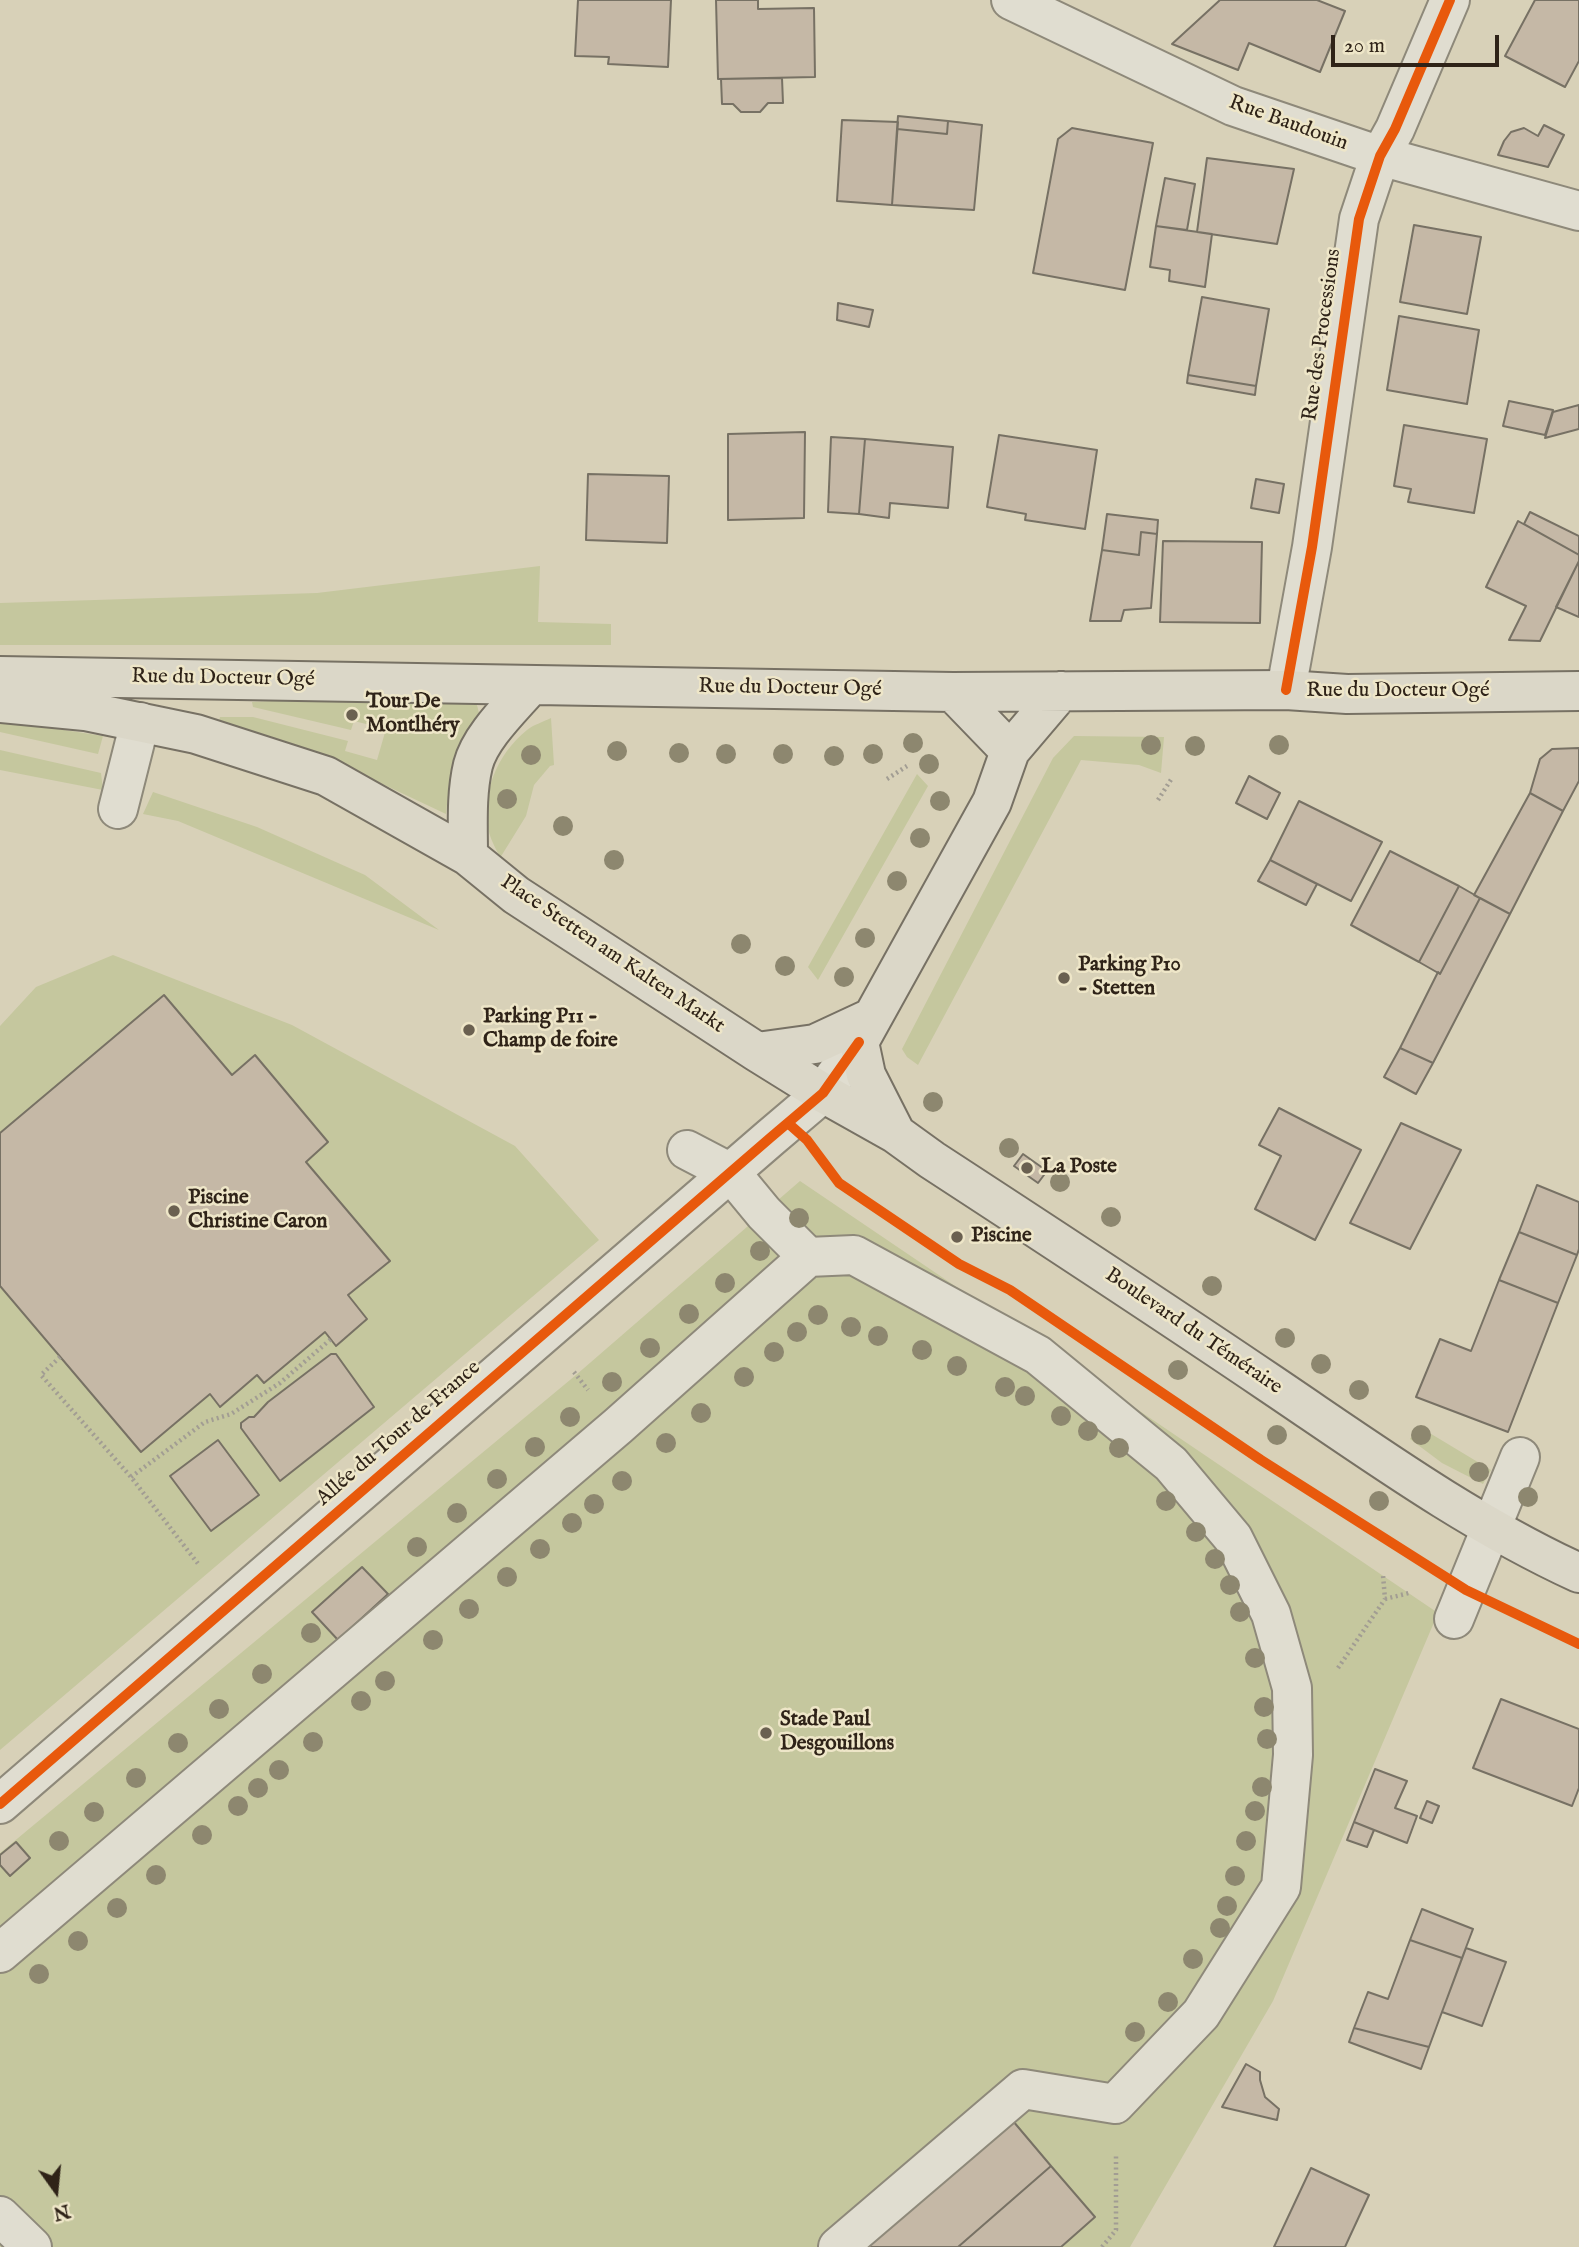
<!DOCTYPE html>
<meta charset="utf-8">
<style>
body{margin:0}
#map{position:relative;width:1579px;height:2247px;overflow:hidden;background:#d8d1b8;font-family:"IM FELL English",serif}
canvas{display:block}
.north{position:absolute;left:21px;top:2156px;width:70px;height:70px;-webkit-text-stroke:5px #eee6c8;paint-order:stroke;rotate:165deg;font-size:19px;font-weight:700;line-height:28px;text-align:center;color:#2f2318}
.north::after{content:'';display:block;margin:auto;width:24px;height:32px;background:#2f2318;clip-path:polygon(50% 0,100% 100%,50% 72%,0 100%)}
.scale{position:absolute;left:1331px;top:35px;width:168px;height:32px;box-sizing:border-box;border:4px solid #2f2318;border-top:0;padding-left:9px;font-size:21px;line-height:24px;white-space:nowrap;color:#2f2318;-webkit-text-stroke:5px #eee6c8;paint-order:stroke}
</style>
<div id="map">
<canvas width="1579" height="2247"></canvas>
<div class="north">N</div>
<div class="scale">20 m</div>
</div>
<script>
const g = document.querySelector('canvas').getContext('2d');
g.lineJoin = 'round';
function paint(path, color) { g.fillStyle = color; g.fill(path, 'evenodd'); }
function stroke(path, color, width, dash) { g.strokeStyle = color; g.lineWidth = width; g.lineCap = dash ? 'butt' : 'round'; g.setLineDash(dash || []); g.stroke(path); }
function drawText(font, color, halo, rows, align = 'center') {
  g.font = font + ' "IM FELL English",serif'; g.lineWidth = 5; g.setLineDash([]); g.textBaseline = 'middle'; g.strokeStyle = halo; g.fillStyle = color; for (const [text, x, y, turn = 0] of rows) {
    g.save(); g.translate(x, y); g.rotate((+turn || 0) * Math.PI / 180); g.textAlign = isNaN(turn) ? turn : align; if (halo) g.strokeText(text, 0, 0); g.fillText(text, 0, 0); g.restore();
  }
}
paint(new Path2D(`
 M 540,566 L 538,622 L 611,624 L 611,645 L 0,645 L 0,603 L 317,593 Z
 M 382,695 L 476,701 L 480,717 C 459,753 450,772 446,814 L 374,780 L 312,755 L 218,726 L 220,717 L 253,717 L 348,741 L 345,751 L 377,760 L 386,729 L 354,721 L 351,730 L 253,707 L 252,702 Z
 M 551,718 L 554,765 L 550,766 L 534,785 L 526,816 L 500,858 C 497,850 491,841 489,832 C 480,795 497,754 527,730 C 533,725 543,722 551,718 Z
 M 0,720 L 103,736 L 98,754 L 0,732 Z
 M 1074,736 L 1164,737 L 1161,773 L 1139,765 L 1081,760 L 918,1065 L 907,1057 L 902,1049 L 1053,758 Z
 M 0,750 L 101,773 L 103,790 L 0,770 Z
 M 917,774 L 928,786 L 818,980 L 808,967 Z
 M 153,792 L 257,827 L 365,875 L 439,930 L 178,821 L 143,814 Z
 M 113,955 L 292,1025 L 515,1146 L 599,1240 L 0,1750 L 0,1026 L 36,987 Z
 M 800,1181 L 1438,1613 L 1273,2001 L 1130,2247 L 0,2247 L 0,1853 L 576,1375 Z
 M 1418,1426 L 1491,1470 L 1483,1484 L 1442,1463 L 1410,1439 Z`), '#c5c79e');
const building = new Path2D(`
 M 578,0 L 671,0 L 668,67 L 608,64 L 609,57 L 575,56 Z
 M 716,0 L 758,0 L 758,9 L 814,8 L 815,77 L 718,79 Z
 M 1220,0 L 1317,0 L 1345,11 L 1320,72 L 1249,43 L 1238,70 L 1172,44 Z
 M 1535,0 L 1579,0 L 1579,61 L 1565,87 L 1505,56 Z
 M 782,78 L 783,103 L 768,103 L 760,112 L 741,112 L 733,104 L 722,104 L 721,79 Z
 M 898,116 L 948,121 L 947,134 L 897,129 Z
 M 842,120 L 898,122 L 892,205 L 837,201 Z
 M 948,121 L 982,125 L 974,210 L 892,205 L 897,129 L 947,134 Z
 M 1544,125 L 1564,135 L 1548,167 L 1498,155 L 1504,141 L 1511,132 L 1524,128 L 1538,136 Z
 M 1072,128 L 1153,143 L 1125,290 L 1033,273 L 1058,139 Z
 M 1207,158 L 1294,169 L 1277,244 L 1197,232 Z
 M 1165,178 L 1195,184 L 1187,230 L 1156,226 Z
 M 1414,225 L 1481,237 L 1467,314 L 1400,302 Z
 M 1156,226 L 1212,234 L 1205,287 L 1169,281 L 1170,270 L 1150,267 Z
 M 1202,297 L 1269,309 L 1256,386 L 1188,375 Z
 M 838,303 L 873,310 L 869,327 L 837,320 Z
 M 1399,316 L 1479,330 L 1467,404 L 1387,390 Z
 M 1188,375 L 1256,386 L 1255,395 L 1187,383 Z
 M 1509,401 L 1553,410 L 1545,435 L 1503,426 Z
 M 1579,405 L 1579,429 L 1545,438 L 1553,412 Z
 M 1404,425 L 1487,439 L 1474,513 L 1408,502 L 1411,489 L 1394,486 Z
 M 805,432 L 804,518 L 728,520 L 728,434 Z
 M 999,435 L 1097,450 L 1085,529 L 1025,520 L 1026,514 L 987,507 Z
 M 831,437 L 865,439 L 859,514 L 828,512 Z
 M 865,439 L 953,447 L 948,508 L 890,503 L 889,518 L 859,514 Z
 M 588,474 L 669,476 L 667,543 L 586,540 Z
 M 1256,479 L 1284,484 L 1279,513 L 1251,508 Z
 M 1530,512 L 1579,536 L 1579,555 L 1524,524 Z
 M 1107,514 L 1158,520 L 1157,534 L 1141,532 L 1139,555 L 1102,550 Z
 M 1518,521 L 1579,555 L 1579,561 L 1540,641 L 1509,640 L 1526,606 L 1486,587 Z
 M 1141,532 L 1157,534 L 1151,608 L 1124,610 L 1121,621 L 1090,621 L 1102,550 L 1139,555 Z
 M 1163,541 L 1262,542 L 1260,623 L 1160,622 Z
 M 1579,561 L 1579,617 L 1556,607 Z
 M 1579,748 L 1579,781 L 1563,811 L 1530,793 L 1540,759 L 1552,749 Z
 M 1249,776 L 1280,793 L 1267,819 L 1236,803 Z
 M 1530,793 L 1563,811 L 1510,914 L 1474,895 Z
 M 1299,801 L 1382,842 L 1351,901 L 1270,860 Z
 M 1390,851 L 1459,886 L 1419,962 L 1351,925 Z
 M 1270,860 L 1317,884 L 1306,905 L 1258,881 Z
 M 1459,886 L 1480,898 L 1440,974 L 1419,962 Z
 M 1480,898 L 1510,914 L 1433,1063 L 1400,1048 L 1438,972 L 1440,974 Z
 M 164,995 L 232,1075 L 255,1055 L 328,1142 L 306,1162 L 390,1261 L 348,1295 L 367,1319 L 336,1346 L 325,1332 L 264,1383 L 257,1375 L 220,1407 L 210,1394 L 141,1452 L 0,1286 L 0,1133 Z
 M 1400,1048 L 1433,1063 L 1416,1094 L 1384,1077 Z
 M 1279,1108 L 1361,1150 L 1315,1240 L 1255,1209 L 1281,1156 L 1259,1145 Z
 M 1401,1123 L 1461,1150 L 1410,1249 L 1350,1223 Z
 M 1023,1154 L 1047,1171 L 1038,1183 L 1014,1166 Z
 M 1537,1185 L 1579,1202 L 1579,1249 L 1577,1255 L 1519,1232 Z
 M 1519,1232 L 1577,1255 L 1558,1303 L 1499,1280 Z
 M 1499,1280 L 1558,1303 L 1508,1432 L 1416,1397 L 1440,1339 L 1471,1351 Z
 M 331,1354 L 336,1354 L 374,1407 L 280,1481 L 241,1428 L 241,1423 L 249,1417 L 254,1417 L 268,1402 Z
 M 218,1440 L 259,1495 L 211,1531 L 170,1476 Z
 M 362,1567 L 388,1594 L 338,1640 L 312,1612 Z
 M 1501,1699 L 1579,1729 L 1579,1788 L 1572,1806 L 1473,1768 Z
 M 1375,1769 L 1407,1781 L 1395,1808 L 1417,1816 L 1407,1843 L 1354,1822 Z
 M 1427,1801 L 1439,1806 L 1432,1823 L 1420,1818 Z
 M 1354,1822 L 1374,1830 L 1367,1847 L 1347,1840 Z
 M 16,1842 L 30,1858 L 10,1876 L 0,1865 L 0,1855 Z
 M 1422,1909 L 1473,1929 L 1462,1958 L 1410,1940 Z
 M 1410,1940 L 1462,1958 L 1429,2047 L 1354,2028 L 1368,1992 L 1388,1999 Z
 M 1466,1948 L 1506,1962 L 1482,2026 L 1442,2012 Z
 M 1354,2028 L 1429,2047 L 1421,2069 L 1349,2042 Z
 M 1246,2064 L 1260,2072 L 1260,2080 L 1265,2097 L 1279,2109 L 1277,2120 L 1222,2107 Z
 M 1013,2121 L 1051,2166 L 958,2247 L 867,2247 Z
 M 1051,2166 L 1095,2217 L 1061,2247 L 958,2247 Z
 M 1311,2168 L 1369,2195 L 1350,2236 L 1345,2247 L 1274,2247 Z`);
paint(building, '#c5b8a6');
stroke(building, '#777164', 2);
const minor = new Path2D(`
 M 1011,0 L 1233,106 L 1380,156 L 1579,211
 M 1286,690 L 1312,547 L 1359,219 L 1380,156 L 1395,129 L 1450,0
 M 118,809 L 140,722
 M 687,1150 L 731,1173 L 764,1213 L 808,1257
 M 1454,1619 L 1520,1457
 M 0,1804 L 770,1138 L 823,1093 L 859,1042
 M 0,1953 L 618,1426 L 808,1257 L 854,1255 L 1038,1355 L 1171,1464 L 1233,1538 L 1271,1614 L 1292,1688 L 1293,1755 L 1281,1887 L 1201,2014 L 1115,2104 L 1023,2089 L 838,2247
 M 0,2216 L 32,2247`);
const major = new Path2D(`
 M 0,676 L 953,692 L 1286,690 L 1347,694 L 1579,691
 M 953,692 L 1010,751
 M 0,703 L 85,711 L 196,734 L 326,776 L 468,856 L 516,895 L 757,1052 L 823,1093 L 896,1134 L 932,1160 C 1044,1233 1157,1307 1268,1382 C 1369,1450 1468,1522 1579,1573
 M 468,856 C 468,826 466,794 473,765 C 480,737 511,708 530,686
 M 757,1052 L 815,1044 L 871,1018
 M 896,1134 L 866,1075 L 859,1042 L 992,802 L 1010,751 L 1061,691`);
stroke(minor, '#8e897a', 42);
stroke(major, '#777164', 42);
stroke(new Path2D(`
 M 887,779 L 907,766
 M 1158,800 L 1172,778
 M 60,1357 L 41,1375 L 131,1477 L 199,1565
 M 574,1372 L 588,1390
 M 131,1477 L 205,1422 L 231,1414 L 280,1383 L 331,1339
 M 1385,1599 L 1409,1593
 M 1338,1668 L 1385,1599 L 1383,1575
 M 1102,2247 L 1116,2230 L 1116,2153`), '#a29d93', 4.5, [2, 3.5]);
stroke(minor, '#e0ddd0', 38);
stroke(major, '#dbd7c8', 38);
stroke(new Path2D(`
 M 1286,690 L 1312,547 L 1359,219 L 1380,156 L 1395,129 L 1450,0
 M 789,1124 L 807,1140 L 839,1183 L 959,1264 L 1010,1290 L 1261,1460 L 1466,1590 L 1579,1644
 M 0,1804 L 770,1138 L 823,1093 L 859,1042`), '#e8590c', 10);
g.fillStyle = '#8d876f';
for (const [x, y] of [
 [913,743],
 [1151,745],
 [1279,745],
 [1195,746],
 [617,751],
 [679,753],
 [726,754],
 [783,754],
 [873,754],
 [531,755],
 [834,756],
 [929,764],
 [507,799],
 [940,801],
 [563,826],
 [920,838],
 [614,860],
 [897,881],
 [865,938],
 [741,944],
 [785,966],
 [844,977],
 [933,1102],
 [1009,1148],
 [1060,1182],
 [1111,1217],
 [799,1218],
 [760,1251],
 [725,1283],
 [1212,1286],
 [689,1314],
 [818,1315],
 [851,1327],
 [797,1332],
 [878,1336],
 [1285,1338],
 [650,1348],
 [922,1350],
 [774,1352],
 [1321,1364],
 [957,1366],
 [1178,1370],
 [744,1377],
 [612,1382],
 [1005,1387],
 [1359,1390],
 [1025,1396],
 [701,1413],
 [1061,1416],
 [570,1417],
 [1088,1431],
 [1277,1435],
 [1421,1435],
 [666,1443],
 [535,1447],
 [1119,1448],
 [1479,1472],
 [497,1479],
 [622,1481],
 [1528,1497],
 [1166,1501],
 [1379,1501],
 [594,1504],
 [457,1513],
 [572,1523],
 [1196,1532],
 [417,1547],
 [540,1549],
 [1215,1559],
 [507,1577],
 [1230,1585],
 [469,1609],
 [1240,1612],
 [311,1633],
 [433,1640],
 [1255,1658],
 [262,1674],
 [385,1681],
 [361,1701],
 [1264,1707],
 [219,1709],
 [1267,1739],
 [313,1742],
 [178,1743],
 [279,1770],
 [136,1778],
 [1262,1787],
 [258,1788],
 [238,1806],
 [1255,1811],
 [94,1812],
 [202,1835],
 [59,1841],
 [1246,1841],
 [156,1875],
 [1235,1876],
 [1227,1906],
 [117,1908],
 [1220,1928],
 [78,1941],
 [1193,1959],
 [39,1974],
 [1168,2002],
 [1135,2032]
]) { g.beginPath(); g.arc(x, y, 10, 0, 2 * Math.PI); g.fill(); }
for (const [x, y, r, color] of [
 [352,715,7,"#6a6050"],
 [1064,978,7,"#6a6050"],
 [469,1030,7,"#6a6050"],
 [1027,1168,7,"#6a6050"],
 [174,1211,7,"#6a6050"],
 [957,1237,7,"#6a6050"],
 [766,1733,7,"#6a6050"]
]) { const dot = new Path2D(); dot.arc(x, y, r, 0, 2 * Math.PI); g.fillStyle = color; g.fill(dot); stroke(dot, '#eee6c8', 2.5); }
drawText('21px', '#2f2318', '#eee6c8', [
 ["Rue Baudouin",1288,124,20],
 ["Rue des Processions",1323,335,-82],
 ["Rue du Docteur Ogé",223,679,1],
 ["Rue du Docteur Ogé",790,689,1],
 ["Rue du Docteur Ogé",1398,692],
 ["Place Stetten am Kalten Markt",612,955,34],
 ["Boulevard du Téméraire",1193,1332,34],
 ["Allée du Tour de France",399,1434,-41]
]);
drawText('bold 21px', '#2f2318', '#eee6c8', [
 ["Tour De",366,703],
 ["Montlhéry",366,727],
 ["Parking P10",1078,966],
 ["- Stetten",1078,990],
 ["Parking P11 -",483,1018],
 ["Champ de foire",483,1042],
 ["La Poste",1041,1168],
 ["Piscine",188,1199],
 ["Christine Caron",188,1223],
 ["Piscine",971,1237],
 ["Stade Paul",780,1721],
 ["Desgouillons",780,1745]
], 'left');
</script>
